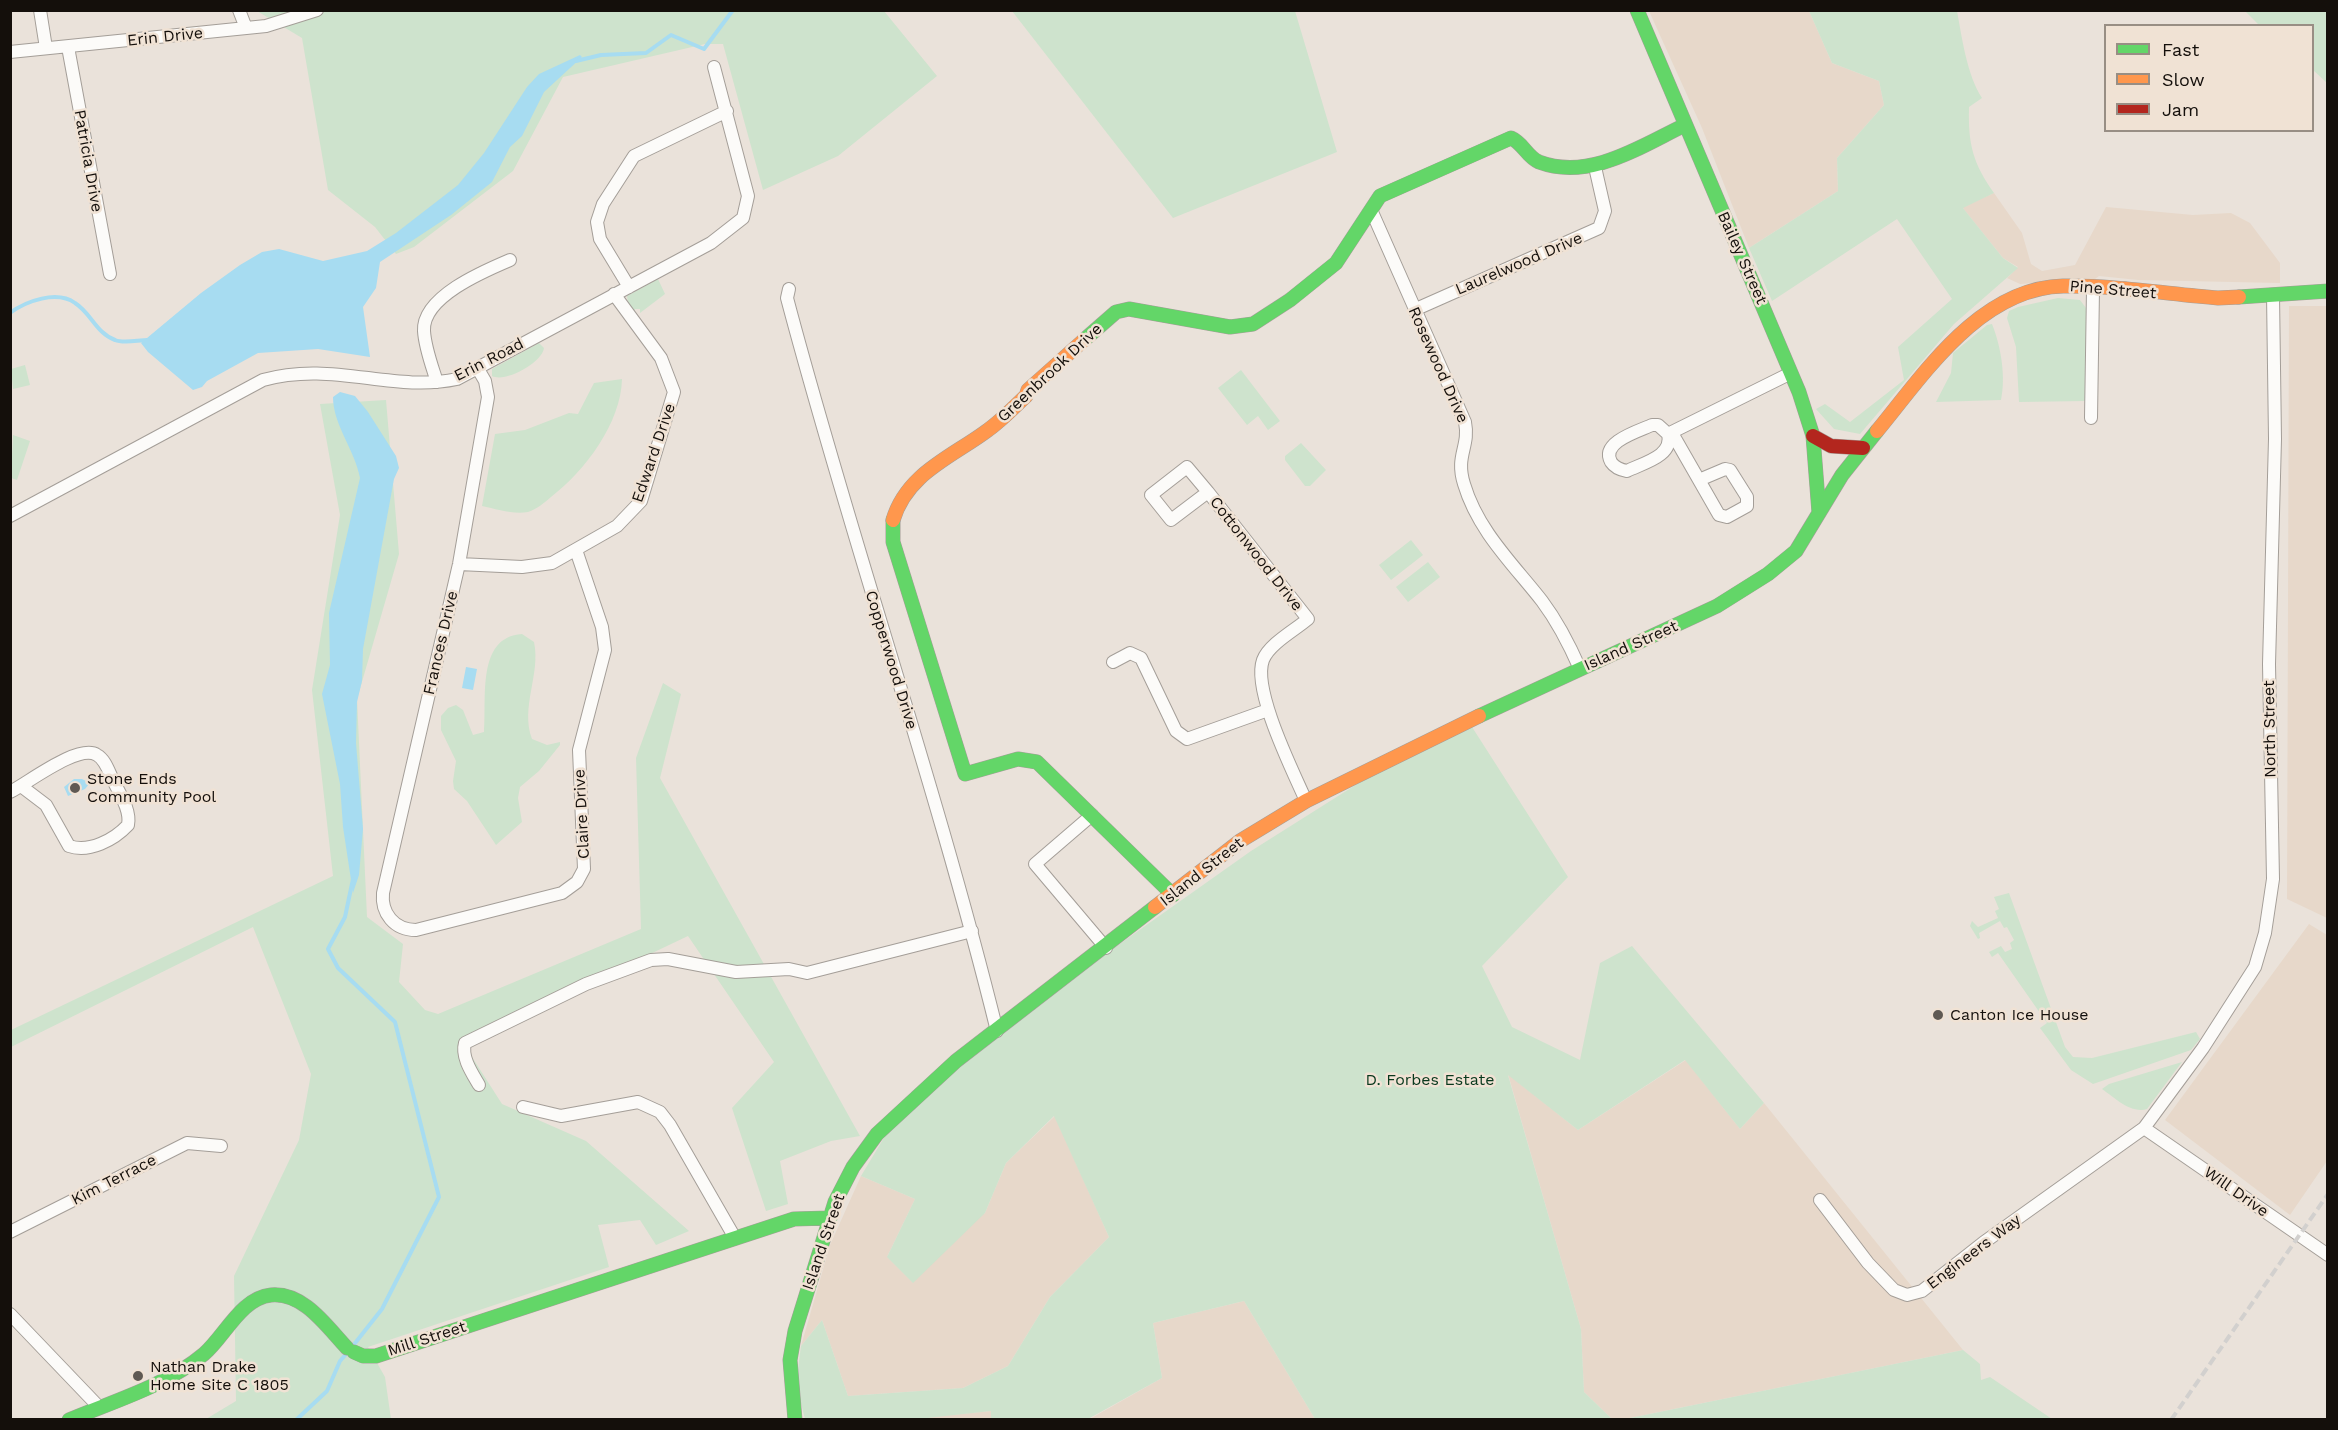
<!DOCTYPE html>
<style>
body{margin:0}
#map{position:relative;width:2338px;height:1430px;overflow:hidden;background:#eae2da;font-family:"Work Sans",sans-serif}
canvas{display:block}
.frame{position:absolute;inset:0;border:12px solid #140f0b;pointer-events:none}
.legend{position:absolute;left:2104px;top:24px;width:210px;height:108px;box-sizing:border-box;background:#f0e2d4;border:2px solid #988e84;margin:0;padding:8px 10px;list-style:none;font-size:18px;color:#140f0b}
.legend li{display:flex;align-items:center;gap:12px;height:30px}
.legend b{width:30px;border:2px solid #988e84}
</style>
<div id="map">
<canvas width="2338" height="1430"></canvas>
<div class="frame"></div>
<ul class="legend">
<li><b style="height:8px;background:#63d668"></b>Fast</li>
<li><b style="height:8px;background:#ff974d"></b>Slow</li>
<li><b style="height:8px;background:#b3261e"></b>Jam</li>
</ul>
</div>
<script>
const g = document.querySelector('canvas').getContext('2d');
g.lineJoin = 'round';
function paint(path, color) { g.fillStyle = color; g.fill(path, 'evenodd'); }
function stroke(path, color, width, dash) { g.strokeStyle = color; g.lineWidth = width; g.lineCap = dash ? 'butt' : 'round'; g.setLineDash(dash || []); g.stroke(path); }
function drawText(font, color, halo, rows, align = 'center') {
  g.font = font + ' "Work Sans",sans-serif'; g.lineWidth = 5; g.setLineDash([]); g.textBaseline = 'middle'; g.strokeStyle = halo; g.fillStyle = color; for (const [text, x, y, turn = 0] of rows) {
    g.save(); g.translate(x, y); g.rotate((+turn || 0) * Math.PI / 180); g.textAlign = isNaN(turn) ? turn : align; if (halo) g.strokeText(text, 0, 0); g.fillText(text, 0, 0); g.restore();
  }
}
paint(new Path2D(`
 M 1649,11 L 1809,11 L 1832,63 L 1879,81 L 1884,105 L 1837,158 L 1838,191 L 1749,248 L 1702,128 Z
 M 1994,193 L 2022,233 L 2031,264 L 2042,271 L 2075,265 L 2106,207 L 2193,215 L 2231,213 L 2250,223 L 2280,263 L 2280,283 L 2138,280 L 2099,276 L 2095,279 L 2020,284 L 2007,278 L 2018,267 L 2003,258 L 1962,207 Z
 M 2289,306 L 2327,306 L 2327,918 L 2287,899 Z
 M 2309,924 L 2327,935 L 2327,1161 L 2290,1215 L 2165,1120 Z
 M 1686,1060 L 1740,1129 L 1764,1103 L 1963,1350 L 1625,1419 L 1612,1419 L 1584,1392 L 1581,1329 L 1508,1074 L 1578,1130 Z
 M 1055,1116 L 1109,1237 L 1050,1297 L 1008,1366 L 963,1388 L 848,1396 L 822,1320 L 801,1346 L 830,1245 L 861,1176 L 915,1199 L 887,1257 L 985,1213 L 1006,1163 Z
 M 1244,1301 L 1315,1419 L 1088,1420 L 1162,1378 L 1153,1323 Z
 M 991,1411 L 991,1419 L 909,1419 Z`), '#e7d8ca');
paint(new Path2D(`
 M 257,11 L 884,11 L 937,76 L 838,156 L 763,190 L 723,44 L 705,44 L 563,77 L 513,171 L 414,247 L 396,254 L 375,227 L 328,190 L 302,38 Z
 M 1012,11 L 1295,11 L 1337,152 L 1173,218 Z
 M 1809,11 L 1957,11 C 1962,38 1967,75 1982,98 L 1969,107 C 1968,145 1973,163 1994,193 L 1963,208 L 2003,258 L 2018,268 L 1954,324 L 1860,434 L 1834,429 L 1816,409 L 1825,404 L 1850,422 L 1904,380 L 1898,347 L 1952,299 L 1897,219 L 1772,301 L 1749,248 L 1838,191 L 1837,158 L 1884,105 L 1879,81 L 1832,63 Z
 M 2245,11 L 2327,11 L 2327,83 L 2313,70 L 2312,26 L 2259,25 Z
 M 658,279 L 665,294 L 640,313 L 640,309 L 635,309 L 634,312 L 628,304 L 627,296 Z
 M 2058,298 L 2080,300 L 2086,308 L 2088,319 L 2085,401 L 2019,402 L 2016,347 L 2007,318 L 2009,311 L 2018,307 Z
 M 1992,324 C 2001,346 2006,377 2001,400 L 1936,402 L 1951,373 L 1953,353 L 1987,325 Z
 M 539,343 L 544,348 C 542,363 505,383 492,376 L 492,369 Z
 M 25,365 L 30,385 L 13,389 L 11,369 Z
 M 1241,370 L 1280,421 L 1268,430 L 1258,416 L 1247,425 L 1218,388 Z
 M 622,379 C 621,423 585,471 551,497 C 544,503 537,509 528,512 C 514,515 496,509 482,506 L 495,434 L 525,430 L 569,413 L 578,414 L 594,383 Z
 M 386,400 L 399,554 L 357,699 L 367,917 L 403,944 L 399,982 L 425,1010 L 438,1014 L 641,929 L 636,758 L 663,683 L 681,694 L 660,778 L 860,1136 L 831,1141 L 780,1161 L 788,1204 L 766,1211 L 732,1108 L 774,1062 L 688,936 L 463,1043 L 502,1104 L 586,1141 L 689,1231 L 656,1245 L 640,1220 L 598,1225 L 609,1267 L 368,1347 L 385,1377 L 391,1419 L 206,1419 L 236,1401 L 234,1276 L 299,1140 L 311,1074 L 253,927 L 11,1047 L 11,1030 L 333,876 L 312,690 L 340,515 L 320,404 Z
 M 13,435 L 30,441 L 17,480 L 11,478 Z
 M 1301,443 L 1326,470 L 1310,486 L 1305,486 L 1285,460 L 1285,456 Z
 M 1411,540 L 1423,555 L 1391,580 L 1379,565 Z
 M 1428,562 L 1440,577 L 1408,602 L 1396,587 Z
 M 522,634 L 534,642 C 541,674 520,707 532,739 L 547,745 L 560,742 L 560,745 L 539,771 L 520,787 L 518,798 L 522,822 L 496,845 L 467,801 L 454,789 L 453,781 L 456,761 L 441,730 L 441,716 L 448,708 L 456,705 L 463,710 L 473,735 L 484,732 C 487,699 476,637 522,634 Z
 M 1465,716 L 1568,877 L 1482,966 L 1512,1027 L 1580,1060 L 1600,963 L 1632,946 L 1764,1103 L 1740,1129 L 1685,1060 L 1578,1130 L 1508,1075 L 1581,1329 L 1584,1392 L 1612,1419 L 1315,1419 L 1244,1301 L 1153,1323 L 1162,1378 L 1088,1419 L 991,1419 L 991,1411 L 909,1420 L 805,1419 L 796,1384 L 801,1346 L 822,1320 L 848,1396 L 963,1388 L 1008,1366 L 1050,1297 L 1109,1237 L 1054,1116 L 1006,1163 L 985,1213 L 913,1283 L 887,1257 L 915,1199 L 861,1176 L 912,1091 L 1251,851 Z
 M 2009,893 L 2065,1047 L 2073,1057 L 2092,1058 L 2196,1032 L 2200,1039 L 2191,1050 L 2093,1084 L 2071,1070 L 2040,1028 L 2047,1023 L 1998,953 L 1992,957 L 1989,952 L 2001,946 L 2005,952 L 2012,949 L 2010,943 L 2014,940 L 2007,927 L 2004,928 L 2000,921 L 1979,933 L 1980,938 L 1978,939 L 1970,926 L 1972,921 L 1978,927 L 1998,918 L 1995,911 L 1999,909 L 1994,897 Z
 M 2182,1062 L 2147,1109 C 2131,1114 2115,1098 2102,1089 L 2109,1084 Z
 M 1963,1350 L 1980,1364 L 1981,1380 L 1990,1377 L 2052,1419 L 1625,1419 Z`), '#cee3cd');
paint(new Path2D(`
 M 580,55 L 582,57 L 544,92 L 522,136 L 510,147 L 492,182 L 451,215 L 380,262 L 376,288 L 363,307 L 370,357 L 318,349 L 258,353 L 207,381 L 202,387 L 193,390 L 148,352 L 141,343 L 201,293 L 240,265 L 262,252 L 279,249 L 323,261 L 367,251 L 396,233 L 458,185 L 484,153 L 527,87 L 539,74 Z
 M 340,392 L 355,396 L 368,412 L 396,456 L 399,468 L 394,479 L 363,649 L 362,681 L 357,702 L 356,743 L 363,829 L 359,875 L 353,893 L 343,827 L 340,784 L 322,694 L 330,665 L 329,613 L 360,478 C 355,450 333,425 333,397 Z
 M 466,667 L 477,669 L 473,690 L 462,688 Z
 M 74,779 L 82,779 L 90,783 L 85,789 L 68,796 L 64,787 Z`), '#a7dcf1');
stroke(new Path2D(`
 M 576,61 L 601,55 L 646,53 L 671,35 L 704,49 L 733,10
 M 10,313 C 26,301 57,290 75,303 C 91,313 96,333 115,340 C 124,344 138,340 148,340
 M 352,1347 L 382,1309 L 439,1197 L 395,1022 L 338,968 L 328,949 L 345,917 L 353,879
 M 296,1420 L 327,1391 L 340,1361 L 347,1353`), '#a7dcf1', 4);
const street = new Path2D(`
 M 40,10 L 46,48
 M 239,10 L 246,28
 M 68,47 L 110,274
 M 10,52 L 266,26 L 317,10
 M 1372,212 L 1465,422 C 1470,447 1455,455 1464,484 C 1478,531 1513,564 1542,601 C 1557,621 1570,646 1580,669
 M 629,287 L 600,239 L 597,222 L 603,204 L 634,156 L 727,111
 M 789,289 L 787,298 C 852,544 936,784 997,1031
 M 1414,310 L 1599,228 L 1605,211 L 1595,167
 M 478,369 L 485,381 L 488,397 L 459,564 L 383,893 C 381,913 394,930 416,930 L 562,893 L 577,882 L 584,869 L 579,750 L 605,650 L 602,627 L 576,550
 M 437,382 C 432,366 425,348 424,331 C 422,297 484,271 510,260
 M 2091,418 L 2093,290
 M 1672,433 L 1719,515 L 1727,517 L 1747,506 L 1747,497 L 1730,470 L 1725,469 L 1699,480
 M 1668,434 C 1674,456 1643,463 1627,471 C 1621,470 1615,468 1611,462 C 1600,442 1639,431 1652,425 L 1658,425 L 1668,434 L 1791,373
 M 1208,492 L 1187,467 L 1151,495 L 1171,520 L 1208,492 L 1308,619 C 1295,630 1269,644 1263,660 C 1252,690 1293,771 1306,801
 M 10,516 L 263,380 C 333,360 392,393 457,379 L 711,243 L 743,218 L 748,196 L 714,67
 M 459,564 L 522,567 L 552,563 L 617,526 L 641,501 L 674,392 L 661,358 L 614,294
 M 1113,662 L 1130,653 L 1141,658 L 1176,731 L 1187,739 L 1268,710
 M 10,792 C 28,783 79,743 97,755 C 106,760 109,773 114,782 C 120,794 131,811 128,825 C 114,840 89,853 69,846 L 46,805 L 21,786
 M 1092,815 L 1035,864 L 1106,948
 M 479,1085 C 472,1073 461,1057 465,1043 L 586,984 L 651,960 L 668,959 L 736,972 L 789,969 L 807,973 L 972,931
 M 523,1107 L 561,1116 L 638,1102 L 660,1112 L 670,1125 L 735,1238
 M 2144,1128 L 2328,1255
 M 1820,1200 L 1868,1263 L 1894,1290 L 1907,1295 L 1922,1291 L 1983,1243 L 2144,1128 L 2203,1048 L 2255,967 L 2265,933 L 2273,879 L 2269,664 L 2275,439 L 2273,295
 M 10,1232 L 187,1143 L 221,1146
 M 10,1314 L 98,1406`);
const fast = new Path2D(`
 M 1637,10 L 1799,392 L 1813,436 L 1819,513
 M 2239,297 L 2328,291
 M 1084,340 L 1116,312 L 1129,309 L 1230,327 L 1253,324 L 1290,300 L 1336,263 L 1380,196 L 1511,138 C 1523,143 1527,157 1539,162 C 1590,181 1641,146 1685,125
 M 893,520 L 893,542 L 965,774 L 1018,759 L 1037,762 L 1173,895
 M 1479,716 L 1717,606 L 1768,574 L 1796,551 L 1842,475 L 1877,431
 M 354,1352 L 363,1356 L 376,1356 L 794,1219 L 829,1218
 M 69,1420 C 114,1401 166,1386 204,1354 C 225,1336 241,1298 271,1295 C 304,1292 327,1327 347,1348
 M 795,1420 L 790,1360 L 795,1331 L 835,1202 L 853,1167 L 877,1134 L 956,1061 L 1155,907`);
const slow = new Path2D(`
 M 1877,431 C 1924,374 1980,288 2063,286 C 2112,285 2168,294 2218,298 L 2239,297
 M 893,520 C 907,473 952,457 988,430 C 1002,420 1014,407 1026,396 L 1028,390 L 1084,340
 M 1155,907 L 1240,841 L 1306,801 L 1479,716`);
const jam = new Path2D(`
 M 1813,436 L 1831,446 L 1863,448`);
stroke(street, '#a49e98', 14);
stroke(fast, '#a49e98', 15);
stroke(slow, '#a49e98', 15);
stroke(jam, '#a49e98', 15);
stroke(street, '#fcfbf9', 12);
stroke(fast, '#63d668', 14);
stroke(slow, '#ff974d', 14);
stroke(jam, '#b3261e', 14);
stroke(new Path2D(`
 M 2171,1420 L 2328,1194`), '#d2d0ce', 4, [9, 4.5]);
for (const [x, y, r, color] of [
 [75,788,6,"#5f5953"],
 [1938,1015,6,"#5f5953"],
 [138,1376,6,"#5f5953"]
]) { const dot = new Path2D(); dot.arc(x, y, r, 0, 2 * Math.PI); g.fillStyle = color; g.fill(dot); stroke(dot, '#f0e2d4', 2); }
drawText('16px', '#140f0b', '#f0e2d4', [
 ["Erin Drive",165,37,-6],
 ["Patricia Drive",88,161,80],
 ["Bailey Street",1742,258,66],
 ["Laurelwood Drive",1519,264,-23],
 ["Pine Street",2113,290,5],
 ["Erin Road",489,360,-27],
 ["Rosewood Drive",1438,365,66],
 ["Greenbrook Drive",1050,373,-43],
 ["Edward Drive",654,453,-71],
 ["Cottonwood Drive",1256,554,52],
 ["Frances Drive",441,643,-77],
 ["Island Street",1631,646,-24],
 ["Copperwood Drive",891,660,73],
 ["North Street",2270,729,-91],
 ["Claire Drive",582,814,-93],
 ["Island Street",1202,872,-38],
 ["Kim Terrace",114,1180,-27],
 ["Will Drive",2236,1192,35],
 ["Island Street",824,1242,-71],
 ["Engineers Way",1974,1252,-37],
 ["Mill Street",427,1339,-18]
]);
drawText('16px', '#140f0b', '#f0e2d4', [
 ["Stone Ends",87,779],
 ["Community Pool",87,797],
 ["Canton Ice House",1950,1015],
 ["Nathan Drake",150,1367],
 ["Home Site C 1805",150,1385]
], 'left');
drawText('16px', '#08391d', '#f0e2d4', [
 ["D. Forbes Estate",1430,1080]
]);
</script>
